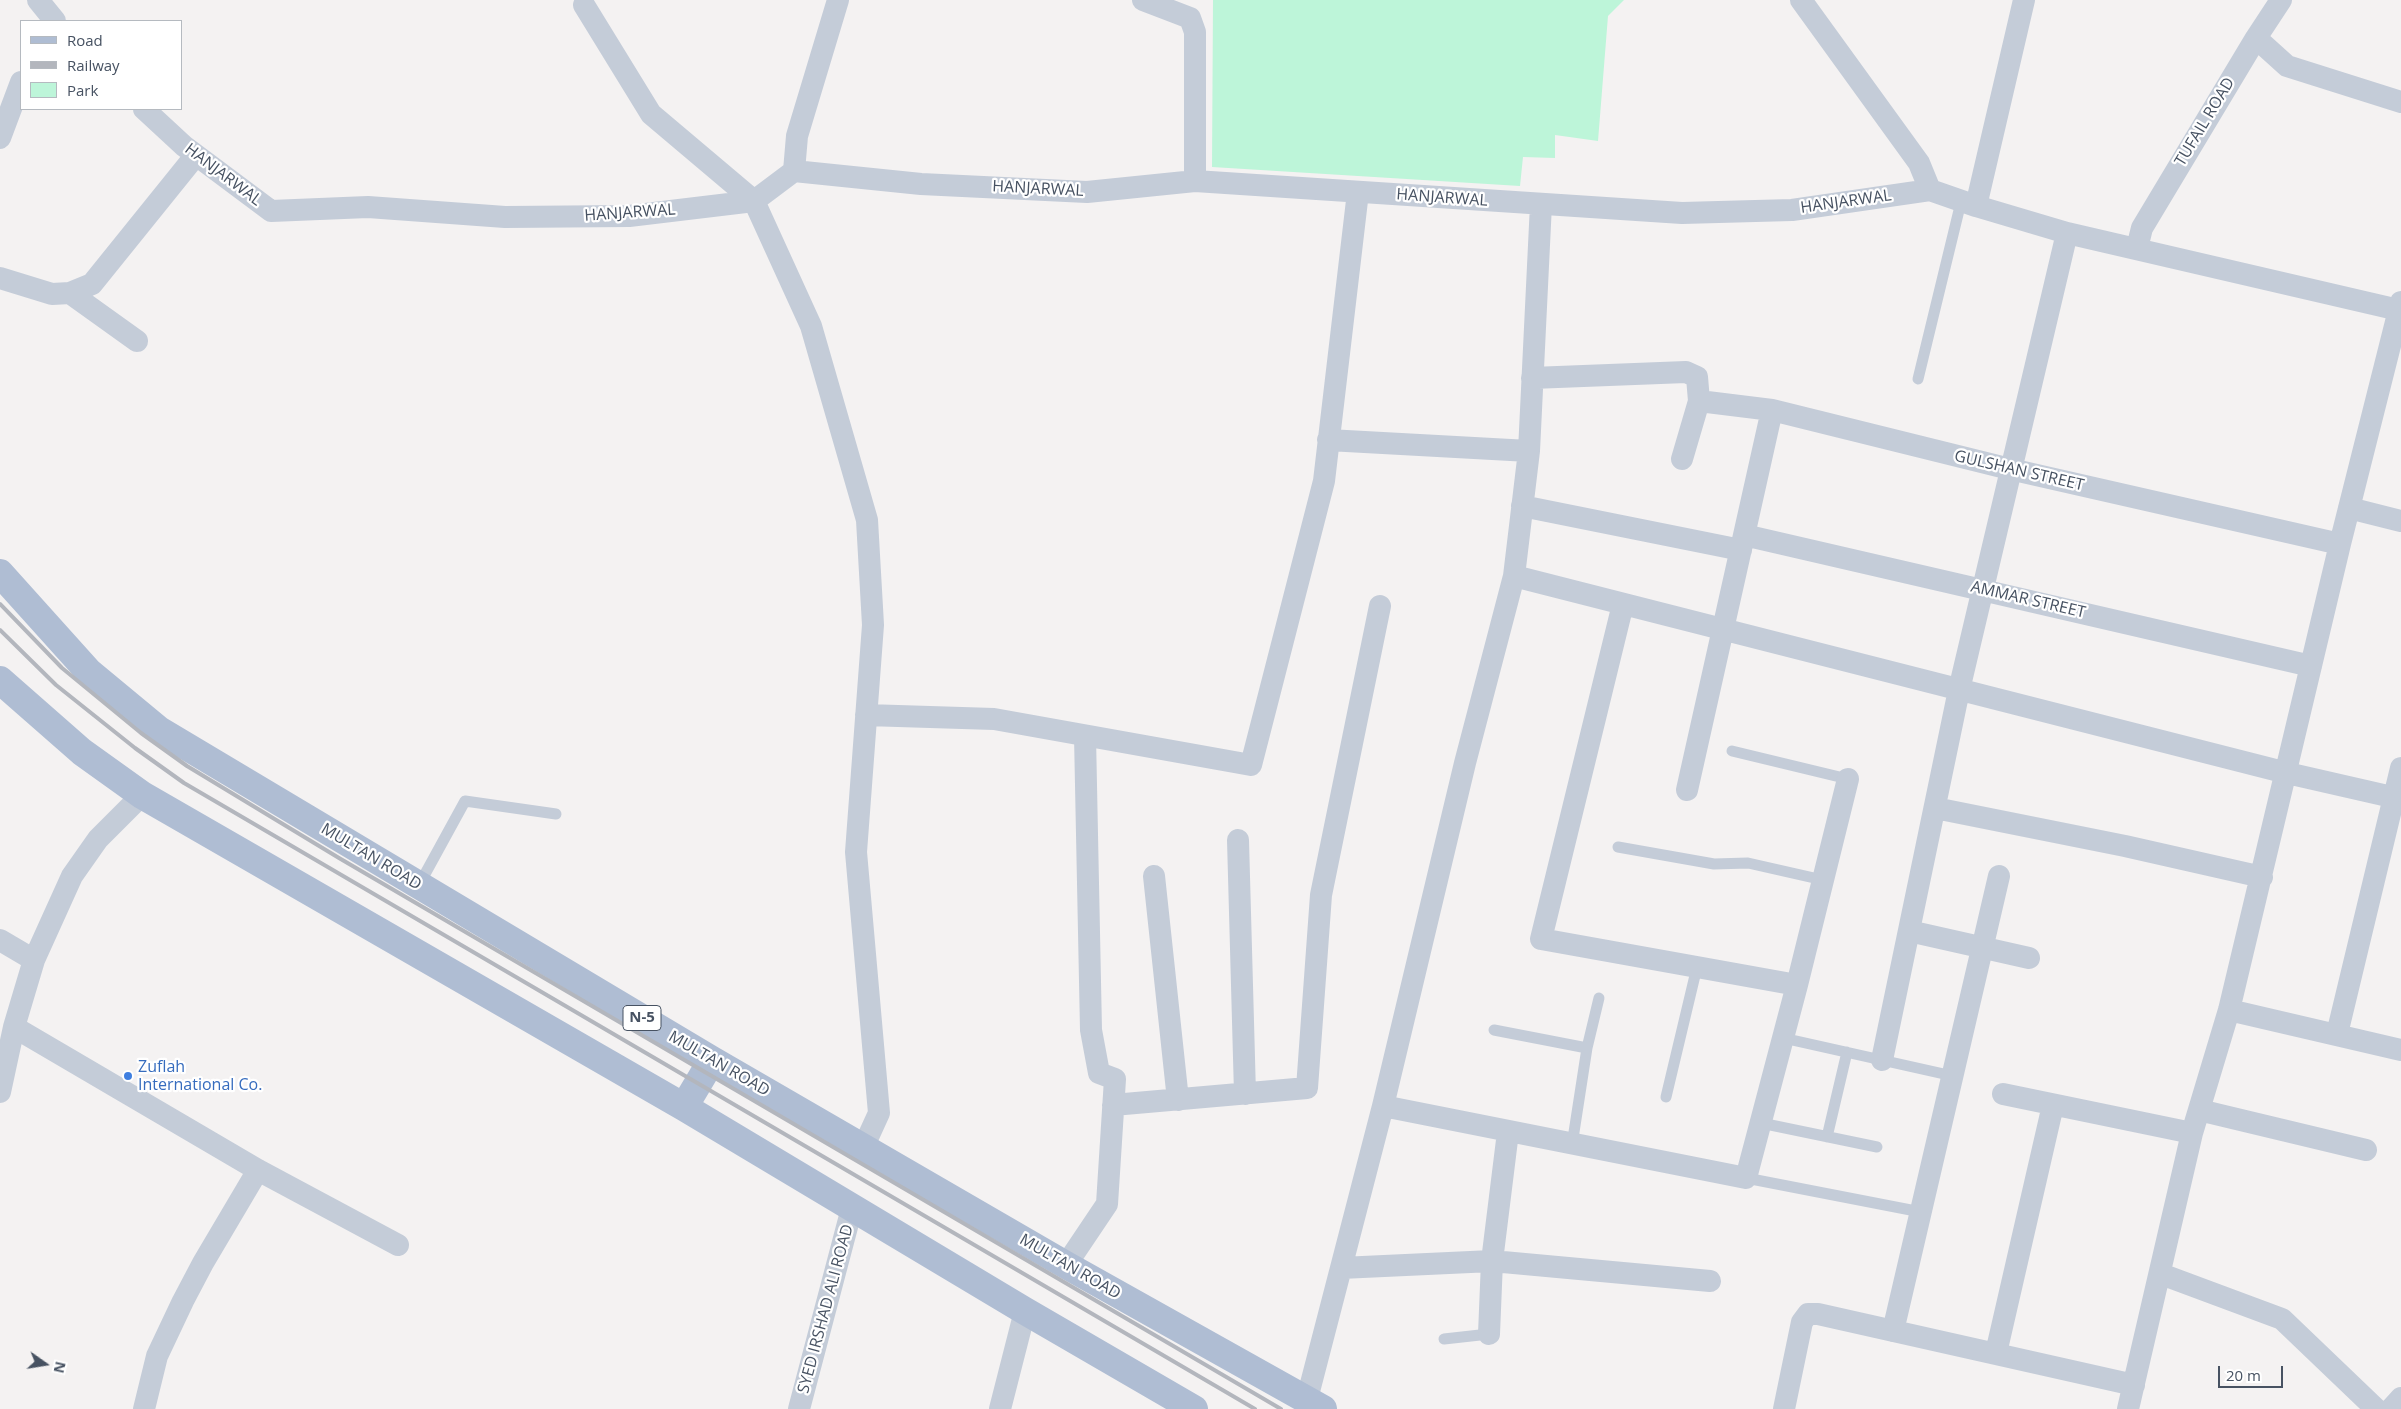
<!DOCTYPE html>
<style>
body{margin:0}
#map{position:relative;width:2401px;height:1409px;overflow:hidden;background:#f4f2f2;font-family:"Open Sans",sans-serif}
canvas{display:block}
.legend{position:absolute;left:20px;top:20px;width:162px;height:90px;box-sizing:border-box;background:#fff;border:1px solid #b5bac0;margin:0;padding:6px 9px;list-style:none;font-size:15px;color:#475262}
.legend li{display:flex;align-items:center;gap:10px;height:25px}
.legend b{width:25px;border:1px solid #b5bac0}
.north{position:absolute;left:20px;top:1339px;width:50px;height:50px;-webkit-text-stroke:4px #fff;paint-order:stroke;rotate:103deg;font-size:14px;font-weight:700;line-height:20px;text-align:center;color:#475262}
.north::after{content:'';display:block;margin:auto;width:18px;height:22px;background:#475262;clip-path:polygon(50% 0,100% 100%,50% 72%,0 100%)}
.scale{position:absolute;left:2218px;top:1366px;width:65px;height:22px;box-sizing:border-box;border:2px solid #475262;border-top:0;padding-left:6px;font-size:15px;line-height:18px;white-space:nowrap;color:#475262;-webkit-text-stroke:4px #fff;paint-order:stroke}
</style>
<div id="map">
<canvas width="2401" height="1409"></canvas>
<ul class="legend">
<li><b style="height:6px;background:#afbdd3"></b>Road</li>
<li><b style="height:6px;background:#b3b6bd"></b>Railway</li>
<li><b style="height:14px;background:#bdf5d9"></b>Park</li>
</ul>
<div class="north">N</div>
<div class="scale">20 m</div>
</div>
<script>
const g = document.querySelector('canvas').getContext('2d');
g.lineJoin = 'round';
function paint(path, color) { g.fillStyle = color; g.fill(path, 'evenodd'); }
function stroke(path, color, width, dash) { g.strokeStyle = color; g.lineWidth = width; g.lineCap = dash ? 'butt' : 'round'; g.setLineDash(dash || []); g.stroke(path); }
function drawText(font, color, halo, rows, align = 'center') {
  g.font = font + ' "Open Sans",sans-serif'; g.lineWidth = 4.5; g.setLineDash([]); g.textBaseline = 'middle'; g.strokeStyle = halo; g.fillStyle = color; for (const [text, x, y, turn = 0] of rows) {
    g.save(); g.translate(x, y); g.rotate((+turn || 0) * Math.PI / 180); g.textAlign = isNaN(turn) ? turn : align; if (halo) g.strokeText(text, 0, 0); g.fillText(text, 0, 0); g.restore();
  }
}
paint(new Path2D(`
 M 1213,0 L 1624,0 L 1608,16 L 1598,141 L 1555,135 L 1555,158 L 1523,157 L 1520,186 L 1212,167 Z`), '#bdf5d9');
stroke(new Path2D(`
 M 1918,379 L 1961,202
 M 1732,751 L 1848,779
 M 1618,847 L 1714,864 L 1748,863 L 1823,880
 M 419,885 L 465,801 L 556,814
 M 1494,1030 L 1587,1048
 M 1783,1038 L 1953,1076
 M 1666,1097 L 1697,967
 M 1761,1123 L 1877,1147
 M 1827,1137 L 1847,1052
 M 1572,1145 L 1587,1048 L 1599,998
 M 1746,1178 L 1921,1212
 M 1444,1339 L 1489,1334`), '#c4ccd8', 11);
stroke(new Path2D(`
 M 38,0 L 55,21
 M 1143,0 L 1190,18 L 1195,32 L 1195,181
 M 1801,0 L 1919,163 L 1930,190
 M 2024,0 L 1976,206 L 2067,233 L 2399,310
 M 584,5 L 651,114 L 754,201 L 811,326 L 867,520 L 873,625 L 856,852 L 879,1113 L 863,1148
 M 2256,38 L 2287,66 L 2401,102
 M 144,109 L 184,146 L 271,211 L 368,207 L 505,217 L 629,216 L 754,201 L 794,171 L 921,184 L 1087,192 L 1195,181 L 1682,213 L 1792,210 L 1930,190 L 1976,206
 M 0,138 L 21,82
 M 794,171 L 797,136 L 838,0
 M 2137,248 L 2142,228 L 2256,38 L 2281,0
 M 0,278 L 52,294 L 70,293 L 92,284 L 196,155
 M 70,293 L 137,341
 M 1532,378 L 1686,372 L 1697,377 L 1699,401 L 1682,459
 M 1699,401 L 1772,410 L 2010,469 L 2340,544
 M 1328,440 L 1529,451
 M 1522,506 L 1741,550
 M 2349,508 L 2401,521
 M 1744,535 L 2311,666
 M 1514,576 L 2287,773 L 2401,799
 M 1623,604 L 1541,939 L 1797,985
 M 866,715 L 994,719 L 1251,765 L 1324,481 L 1358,192
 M 1687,790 L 1772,410
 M 1935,808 L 2125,846 L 2262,877
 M 1238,840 L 1245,1094
 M 1154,876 L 1178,1100
 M 1909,931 L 2029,958
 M 0,940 L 34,960
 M 2229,1010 L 2401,1050
 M 14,1027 L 258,1170 L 398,1245
 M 2337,1034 L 2401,768
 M 1882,1060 L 1959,690 L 2067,233
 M 0,1092 L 14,1027 L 34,960 L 72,876 L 98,839 L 142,795
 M 2003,1094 L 2192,1133
 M 1113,1105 L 1307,1088 L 1321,895 L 1380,606
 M 1383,1106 L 1746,1178 L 1797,985 L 1848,779
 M 2199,1110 L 2366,1150
 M 1066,1265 L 1107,1204 L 1115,1079 L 1099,1073 L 1091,1030 L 1085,736
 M 1341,1268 L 1492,1261 L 1710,1281
 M 2161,1274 L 2282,1319 L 2376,1409
 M 1893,1331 L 1999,876
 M 1489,1334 L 1492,1261 L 1508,1132
 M 1996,1353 L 2053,1105
 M 1307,1399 L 1383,1106 L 1465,763 L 1514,576 L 1529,451 L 1541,204
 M 144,1409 L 157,1356 L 183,1301 L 203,1263 L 258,1170
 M 799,1409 L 852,1208
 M 1000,1409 L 1025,1311
 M 1784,1409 L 1802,1322 L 1808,1314 L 1818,1314 L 2134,1385
 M 2128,1409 L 2192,1133 L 2229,1010 L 2340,544 L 2401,302
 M 2391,1409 L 2401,1398`), '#c4ccd8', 22);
stroke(new Path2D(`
 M 0,573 L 89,672 L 159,730 L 712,1060 L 1066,1265 L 1323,1409
 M 0,680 L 82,752 L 142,795 L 684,1107 L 1025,1311 L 1194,1409
 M 684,1107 L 712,1060`), '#afbdd3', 28);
stroke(new Path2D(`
 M 0,604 L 62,668 L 141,733 L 187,766 L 339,858 L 1281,1409
 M 0,630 L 56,685 L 135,748 L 184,783 L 1255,1409`), '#b3b6bd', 4);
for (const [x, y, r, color] of [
 [128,1076,5,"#3f7fe0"]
]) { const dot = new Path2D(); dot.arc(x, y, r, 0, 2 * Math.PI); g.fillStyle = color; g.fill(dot); stroke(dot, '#fff', 2); }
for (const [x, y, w] of [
 [642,1018,38]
]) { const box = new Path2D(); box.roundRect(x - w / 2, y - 12.5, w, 25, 4); g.fillStyle = '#fff'; g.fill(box); stroke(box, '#475262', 1); }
drawText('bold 15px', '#475262', null, [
 ["N-5",642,1018]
]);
drawText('16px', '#475262', '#fff', [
 ["TUFAIL ROAD",2205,122,-59],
 ["HANJARWAL",223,175,37],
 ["HANJARWAL",1038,189,3],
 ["HANJARWAL",1442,198,4],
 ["HANJARWAL",1846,202,-8],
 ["HANJARWAL",630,213,-4],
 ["GULSHAN STREET",2019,471,13],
 ["AMMAR STREET",2028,600,13],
 ["MULTAN ROAD",371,857,31],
 ["MULTAN ROAD",719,1064,30],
 ["MULTAN ROAD",1070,1267,30],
 ["SYED IRSHAD ALI ROAD",826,1309,-75]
]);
drawText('16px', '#366cbe', '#fff', [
 ["Zuflah",138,1067],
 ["International Co.",138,1085]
], 'left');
</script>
